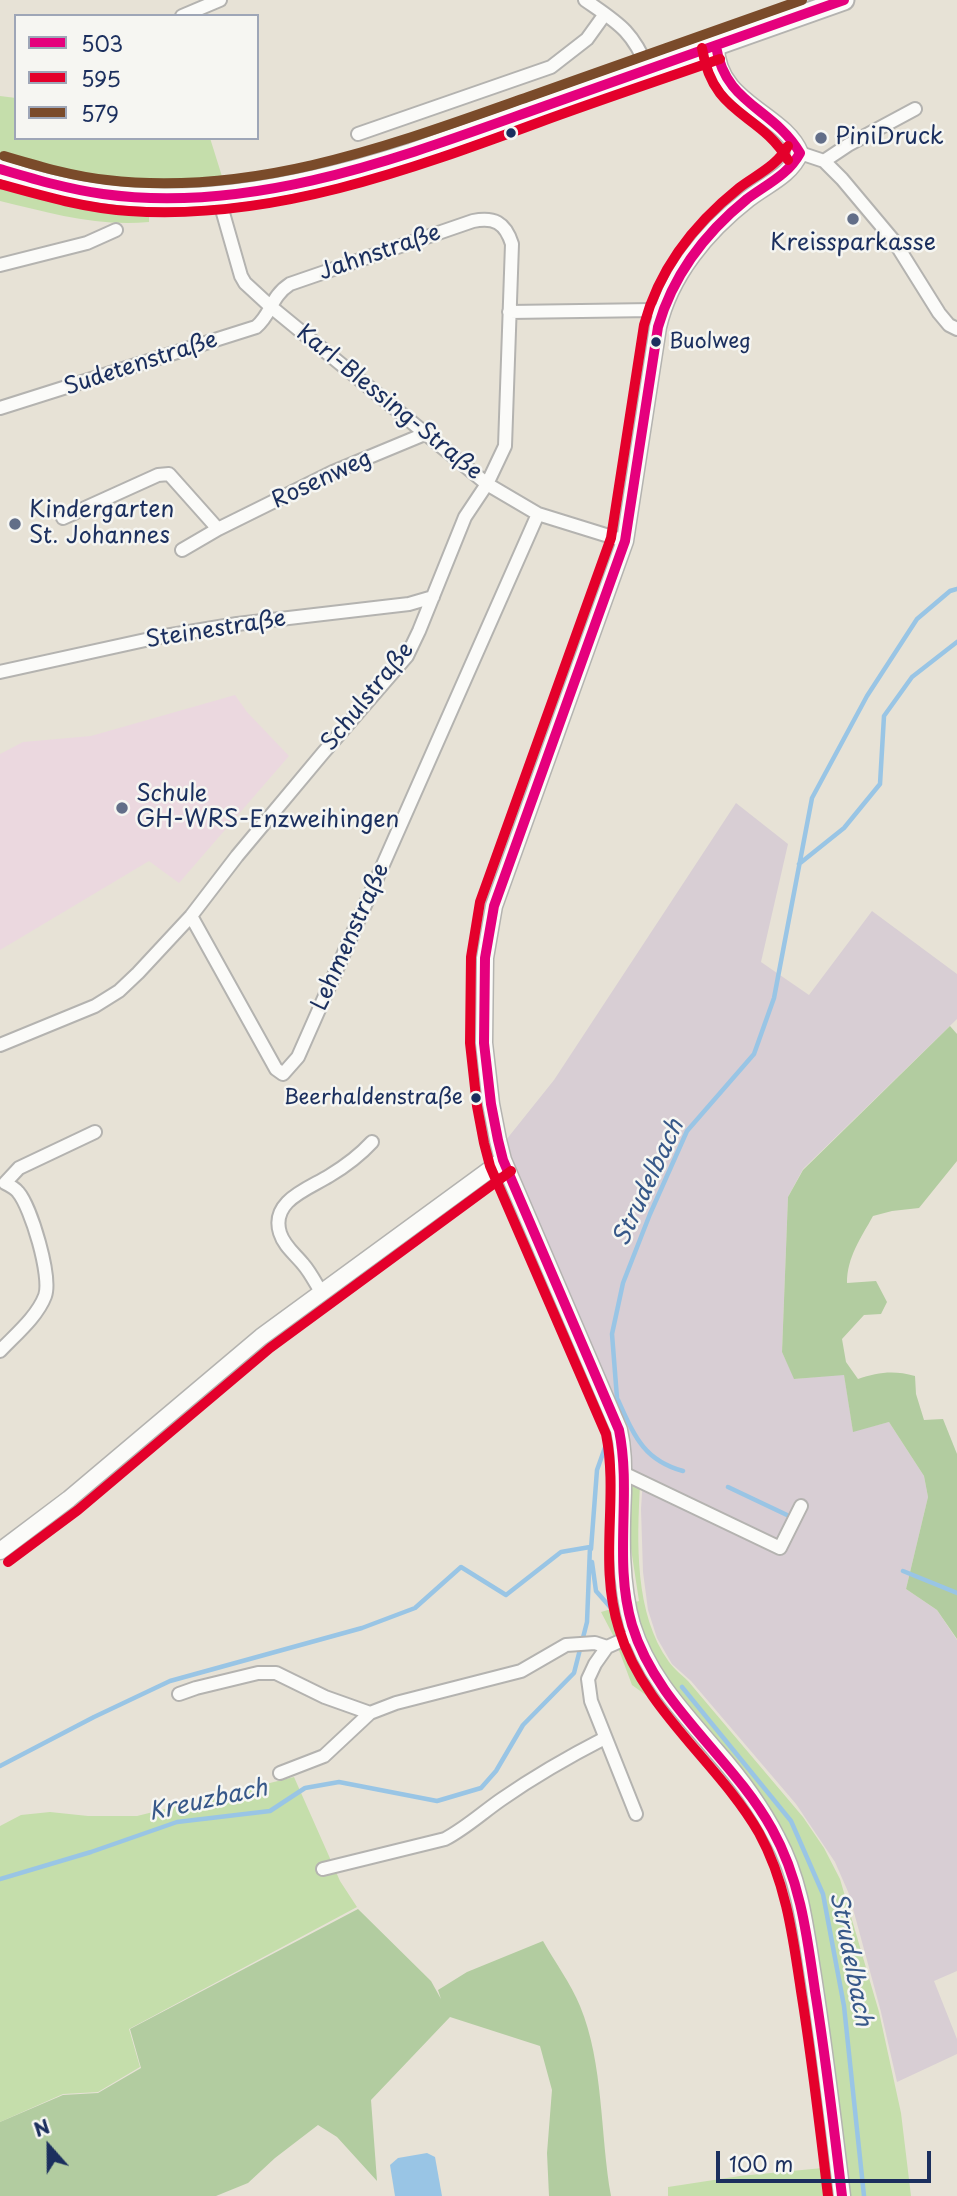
<!DOCTYPE html>
<meta charset="utf-8">
<style>
body{margin:0}
#map{position:relative;width:957px;height:2196px;overflow:hidden;background:#e7e2d6;font-family:"Playpen Sans",sans-serif}
canvas{display:block}
.legend{position:absolute;left:14px;top:14px;width:245px;height:126px;box-sizing:border-box;background:#f6f6f2;border:2px solid #9ea6b7;margin:0;padding:9px 12px;list-style:none;font-size:21px;color:#1b2f5e}
.legend li{display:flex;align-items:center;gap:14px;height:35px}
.legend b{width:35px;border:2px solid #9ea6b7}
.north{position:absolute;left:14px;top:2112px;width:70px;height:70px;-webkit-text-stroke:5px #f6f6f2;paint-order:stroke;rotate:339deg;font-size:19px;font-weight:700;line-height:28px;text-align:center;color:#1b2f5e}
.north::after{content:'';display:block;margin:auto;width:24px;height:32px;background:#1b2f5e;clip-path:polygon(50% 0,100% 100%,50% 72%,0 100%)}
.scale{position:absolute;left:716px;top:2151px;width:215px;height:32px;box-sizing:border-box;border:4px solid #1b2f5e;border-top:0;padding-left:9px;font-size:21px;line-height:24px;white-space:nowrap;color:#1b2f5e;-webkit-text-stroke:5px #f6f6f2;paint-order:stroke}
</style>
<div id="map">
<canvas width="957" height="2196"></canvas>
<ul class="legend">
<li><b style="height:9px;background:#e5007d"></b>503</li>
<li><b style="height:9px;background:#e4002b"></b>595</li>
<li><b style="height:9px;background:#7a4b2a"></b>579</li>
</ul>
<div class="north">N</div>
<div class="scale">100 m</div>
</div>
<script>
const g = document.querySelector('canvas').getContext('2d');
g.lineJoin = 'round';
function paint(path, color) { g.fillStyle = color; g.fill(path, 'evenodd'); }
function stroke(path, color, width, dash) { g.strokeStyle = color; g.lineWidth = width; g.lineCap = dash ? 'butt' : 'round'; g.setLineDash(dash || []); g.stroke(path); }
function drawText(font, color, halo, rows, align = 'center') {
  g.font = font + ' "Playpen Sans",sans-serif'; g.lineWidth = 5; g.setLineDash([]); g.textBaseline = 'middle'; g.strokeStyle = halo; g.fillStyle = color; for (const [text, x, y, turn = 0] of rows) {
    g.save(); g.translate(x, y); g.rotate((+turn || 0) * Math.PI / 180); g.textAlign = isNaN(turn) ? turn : align; if (halo) g.strokeText(text, 0, 0); g.fillText(text, 0, 0); g.restore();
  }
}
paint(new Path2D(`
 M 235,695 L 247,712 L 289,756 L 179,883 L 149,861 L 0,950 L 0,754 L 23,742 L 91,736 Z`), '#ebd8df');
paint(new Path2D(`
 M 736,803 L 788,844 L 761,962 L 809,995 L 872,911 L 957,974 L 957,1019 L 803,1169 L 788,1197 L 782,1352 L 795,1379 L 844,1374 L 853,1431 L 889,1422 L 924,1476 L 928,1497 L 906,1589 L 937,1610 L 957,1640 L 957,1971 L 934,1981 L 957,2039 L 957,2054 L 897,2082 L 881,2012 L 849,1894 L 835,1862 L 796,1804 L 691,1681 L 672,1664 L 657,1638 L 648,1610 L 643,1572 L 641,1509 L 643,1479 L 630,1471 L 502,1145 L 554,1080 Z`), '#d8ced4');
paint(new Path2D(`
 M 0,96 L 16,98 L 16,138 L 210,138 L 225,186 C 175,192 125,188 75,178 C 52,174 30,165 8,159 L 0,155 Z
 M 0,185 L 41,198 L 149,215 L 149,222 C 97,227 51,213 0,201 Z
 M 630,1482 L 640,1485 C 637,1542 634,1613 669,1662 C 674,1669 682,1675 688,1681 L 803,1817 L 824,1848 L 840,1879 L 879,2012 L 901,2113 L 911,2196 L 848,2196 L 798,1873 L 694,1730 L 632,1685 L 614,1637 L 601,1612 L 639,1601 L 630,1542 Z
 M 294,1777 L 340,1881 L 357,1907 L 129,2029 L 140,2067 L 98,2092 L 63,2094 L 0,2122 L 0,1826 L 21,1815 L 50,1812 L 88,1816 L 137,1816 Z
 M 833,2167 L 837,2196 L 668,2196 L 668,2187 L 740,2176 Z`), '#c5deab');
paint(new Path2D(`
 M 950,1026 L 957,1034 L 957,1161 L 919,1208 L 892,1211 L 873,1216 C 861,1238 847,1257 847,1283 L 876,1281 L 887,1302 L 881,1314 L 864,1315 L 842,1339 L 846,1362 L 858,1379 C 878,1372 894,1370 915,1376 L 916,1394 L 924,1420 L 943,1419 L 957,1454 L 957,1639 L 937,1610 L 906,1589 L 928,1497 L 924,1476 L 889,1422 L 853,1432 L 844,1375 L 794,1379 L 782,1352 L 788,1197 L 803,1170 Z
 M 358,1909 L 431,1981 L 441,1999 L 438,1990 L 467,1972 L 543,1941 C 555,1962 571,1984 580,2006 C 604,2064 600,2135 611,2196 L 549,2196 L 547,2153 L 552,2090 L 540,2046 L 450,2017 L 371,2100 L 377,2181 L 337,2137 L 318,2125 L 275,2158 L 248,2183 L 216,2196 L 0,2196 L 0,2122 L 63,2095 L 98,2093 L 141,2068 L 130,2029 Z`), '#b2cca0');
paint(new Path2D(`
 M 427,2153 L 435,2157 L 442,2196 L 395,2196 L 390,2165 L 398,2158 Z`), '#99c5e5');
stroke(new Path2D(`
 M 799,864 L 844,828 L 880,784 L 884,716 L 912,677 L 957,642
 M 618,1400 C 634,1435 643,1460 683,1471
 M 615,1409 L 617,1398 L 612,1334 L 623,1283 L 650,1214 L 687,1131 L 754,1054 L 774,998 L 812,798 L 867,696 L 917,619 L 950,591 L 957,589
 M 728,1487 L 787,1515
 M 591,1549 L 597,1470 L 612,1428
 M 592,1562 L 596,1591 L 611,1608
 M 903,1571 L 957,1593
 M 682,1687 L 791,1821 L 823,1894 L 844,2006 L 864,2196
 M 0,1766 L 94,1717 L 170,1681 L 362,1628 L 415,1608 L 461,1567 L 506,1595 L 561,1552 L 590,1547 L 587,1622 L 574,1673 L 523,1725 L 496,1771 L 481,1788 L 437,1801 L 339,1782 L 305,1788 L 270,1811 L 177,1822 L 91,1852 L 0,1879`), '#99c5e5', 4.5);
const minor = new Path2D(`
 M 585,0 C 618,23 632,30 648,69
 M 182,16 L 220,0
 M 358,134 L 551,67 L 587,39 L 605,14
 M 800,153 L 824,161 L 842,179 L 894,241 L 939,313 L 949,325 L 957,329
 M 824,161 L 848,145 L 915,109
 M 222,196 L 223,213 L 241,276 L 245,283 L 270,306 L 487,484 L 538,514 L 625,541
 M 0,265 L 87,243 L 116,230
 M 509,312 L 653,310 L 662,312
 M 0,408 L 256,327 C 272,314 270,297 290,284 L 473,221 C 494,217 505,222 512,244 L 505,446 L 487,484 L 465,517 L 419,631 L 407,656 L 323,753 L 237,856 L 191,916 L 138,973 L 119,991 L 95,1006 L 0,1045
 M 63,518 L 158,475 L 169,474 L 218,529 L 333,472 L 427,433
 M 182,550 L 218,529
 M 0,672 L 159,637 L 237,624 L 409,604 L 433,597
 M 191,916 L 276,1069 L 283,1074 L 298,1057 L 538,514
 M 321,1292 C 315,1282 310,1272 303,1264 C 295,1254 284,1246 280,1233 C 270,1201 308,1189 329,1176 C 344,1167 360,1155 372,1142
 M 0,1351 C 15,1335 37,1317 45,1296 C 52,1277 31,1207 18,1192 C 15,1188 9,1185 5,1183 L 19,1168 L 95,1132
 M 623,1473 L 780,1548 L 801,1506
 M 636,1634 L 607,1647 L 595,1664 L 588,1679 L 591,1701 L 636,1814
 M 179,1694 L 196,1688 L 258,1673 L 276,1673 L 325,1697 L 370,1713
 M 280,1773 L 324,1756 L 370,1713 L 396,1703 L 521,1671 L 566,1645 L 595,1643 L 607,1647
 M 323,1869 L 445,1839 C 466,1828 483,1812 502,1799 C 535,1776 570,1756 605,1738`);
const tertiary = new Path2D(`
 M 716,46 C 716,103 784,113 800,153 C 790,176 767,184 748,199 C 707,231 670,275 658,327 L 625,541 L 494,906 L 485,958 L 484,1043 L 491,1104 L 498,1140 L 503,1160 L 619,1430 C 624,1451 623,1471 623,1493 C 621,1536 620,1583 632,1625 C 648,1676 682,1711 716,1751 C 739,1777 761,1807 777,1838 C 799,1878 805,1925 812,1970 C 824,2045 833,2121 842,2196
 M 0,1551 L 69,1499 L 261,1337 L 503,1160`);
const primary = new Path2D(`
 M 0,169 C 139,220 275,197 412,153 L 844,0`);
stroke(minor, '#b4b3b0', 16);
stroke(tertiary, '#b4b3b0', 19);
stroke(primary, '#b4b3b0', 23);
stroke(minor, '#fbfbf9', 12);
stroke(tertiary, '#fbfbf9', 16);
stroke(primary, '#fbfbf9', 19);
stroke(new Path2D(`
 M 716,46 C 725,105 773,107 800,153
 M 800,153 C 788,175 767,184 747,199 C 705,233 673,275 658,327 L 625,541 L 494,906 L 485,958 L 484,1043 L 491,1104 L 498,1140 L 503,1160 L 619,1430 C 632,1494 613,1561 632,1625 C 656,1705 732,1757 772,1829 C 800,1879 807,1935 815,1991 C 826,2059 834,2128 842,2196
 M 0,169 C 34,179 67,189 103,194 C 255,215 404,156 545,106 C 644,71 744,35 844,0`), '#e5007d', 10);
stroke(new Path2D(`
 M 702,48 C 713,117 759,111 788,160
 M 788,146 C 777,166 756,175 739,188 C 694,224 659,269 644,325 L 611,538 L 480,902 L 471,957 L 470,1043 L 477,1106 L 484,1143 L 490,1166 L 606,1434 C 619,1498 598,1563 619,1629 C 643,1710 718,1762 759,1833 C 786,1882 793,1937 801,1991 C 812,2059 820,2128 828,2196
 M 0,184 C 43,196 85,208 129,211 C 271,221 410,170 540,122 C 600,100 660,80 720,59
 M 8,1562 L 78,1510 L 270,1348 L 511,1171`), '#e4002b', 10);
stroke(new Path2D(`
 M 4,156 C 38,166 71,176 107,180 C 254,197 392,145 528,97 C 619,65 711,32 802,0`), '#7a4b2a', 10);
for (const [x, y, r, color] of [
 [511,133,6,"#1b2f5e"],
 [821,138,7,"#626e88"],
 [853,219,7,"#626e88"],
 [656,342,6,"#1b2f5e"],
 [15,524,7,"#626e88"],
 [122,808,7,"#626e88"],
 [476,1098,6,"#1b2f5e"]
]) { const dot = new Path2D(); dot.arc(x, y, r, 0, 2 * Math.PI); g.fillStyle = color; g.fill(dot); stroke(dot, '#f6f6f2', 2.5); }
drawText('21px', '#1b2f5e', '#f6f6f2', [
 ["Buolweg",669,342],
 ["Beerhaldenstraße",463,1098,"right"]
], 'left');
drawText('23px', '#1b2f5e', '#f6f6f2', [
 ["PiniDruck",835,138],
 ["Kreissparkasse",853,244,"center"],
 ["Kindergarten",29,511],
 ["St. Johannes",29,537],
 ["Schule",136,795],
 ["GH-WRS-Enzweihingen",136,821]
], 'left');
drawText('23px', '#1b2f5e', '#f6f6f2', [
 ["Jahnstraße",380,253,-19],
 ["Sudetenstraße",141,364,-18],
 ["Karl-Blessing-Straße",389,403,39],
 ["Rosenweg",322,480,-25],
 ["Steinestraße",216,630,-9],
 ["Schulstraße",368,697,-51],
 ["Lehmenstraße",351,937,-66]
]);
drawText('italic 24px', '#375889', '#f6f6f2', [
 ["Strudelbach",649,1183,-65],
 ["Kreuzbach",208,1801,-12],
 ["Strudelbach",850,1959,79]
]);
</script>
